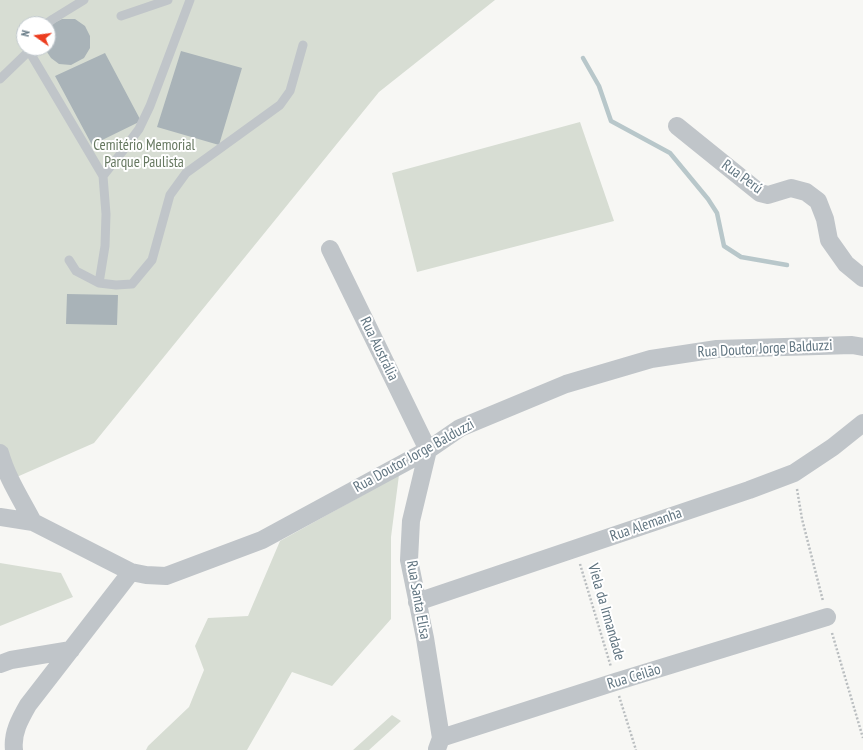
<!DOCTYPE html>
<meta charset="utf-8">
<style>
body{margin:0}
#map{position:relative;width:863px;height:750px;overflow:hidden;background:#f7f7f4;font-family:"PT Sans Narrow",sans-serif}
canvas{display:block}
.north{position:absolute;left:16px;top:16px;width:40px;height:40px;box-sizing:border-box;background:#fff;border:1px solid #c0c8cd;border-radius:50%;rotate:284deg;font-size:11px;font-weight:700;line-height:16px;text-align:center;color:#617581}
.north::after{content:'';display:block;margin:auto;width:14px;height:18px;background:#ec3d1f;clip-path:polygon(50% 0,100% 100%,50% 72%,0 100%)}
</style>
<div id="map">
<canvas width="863" height="750"></canvas>
<div class="north">N</div>
</div>
<script>
const g = document.querySelector('canvas').getContext('2d');
g.lineJoin = 'round';
function paint(path, color) { g.fillStyle = color; g.fill(path, 'evenodd'); }
function stroke(path, color, width, dash) { g.strokeStyle = color; g.lineWidth = width; g.lineCap = dash ? 'butt' : 'round'; g.setLineDash(dash || []); g.stroke(path); }
function drawText(font, color, halo, rows, align = 'center') {
  g.font = font + ' "PT Sans Narrow",sans-serif'; g.lineWidth = 4; g.setLineDash([]); g.textBaseline = 'middle'; g.strokeStyle = halo; g.fillStyle = color; for (const [text, x, y, turn = 0] of rows) {
    g.save(); g.translate(x, y); g.rotate((+turn || 0) * Math.PI / 180); g.textAlign = isNaN(turn) ? turn : align; if (halo) g.strokeText(text, 0, 0); g.fillText(text, 0, 0); g.restore();
  }
}
paint(new Path2D(`
 M 0,0 L 495,0 L 379,92 L 94,443 L 19,476 L 0,479 ZM 24,24 L 48,24 L 48,48 L 24,48 Z
 M 580,122 L 614,221 L 417,272 L 392,173 Z
 M 399,475 L 391,537 L 391,619 L 332,686 L 292,672 L 247,750 L 146,750 L 148,746 L 189,707 L 204,670 L 195,646 L 208,618 L 248,616 L 280,541 Z
 M 0,563 L 61,573 L 73,597 L 0,626 Z
 M 392,715 L 401,721 L 369,750 L 353,750 Z`), '#d7ddd3');
stroke(new Path2D(`
 M 583,58 L 599,86 L 611,121 L 670,153 L 708,199 L 717,213 L 724,246 L 741,257 L 787,265`), '#b8c7ca', 4.5);
paint(new Path2D(`
 M 62,19 L 75,19 L 85,26 L 90,36 L 90,48 L 84,58 L 71,65 L 59,64 L 51,58 L 45,49 L 45,48 L 48,48 L 48,28 L 54,23 Z
 M 181,51 L 242,68 L 219,145 L 157,127 Z
 M 105,53 L 141,121 L 92,145 L 55,76 Z
 M 67,294 L 118,295 L 117,325 L 66,324 Z`), '#a9b3b8');
stroke(new Path2D(`
 M 797,489 L 802,519 L 823,601
 M 580,564 L 611,667
 M 832,633 L 863,738
 M 619,696 L 636,750`), '#babec0', 2.5, [2, 2]);
stroke(new Path2D(`
 M 121,16 L 168,0
 M 46,24 L 53,19 L 84,0
 M 29,51 L 103,176 L 106,214 L 105,246 L 99,283 L 76,271 L 69,260
 M 0,79 L 29,51 L 29,48
 M 103,176 L 122,152 L 139,129 L 150,106 L 190,0
 M 99,283 L 116,285 L 132,284 L 152,260 L 170,195 L 186,173 L 280,105 L 290,91 L 303,45`), '#c0c5c9', 9);
stroke(new Path2D(`
 M 677,126 L 760,193 L 768,195 L 791,188 L 806,192 L 818,201 L 825,219 L 829,240 L 846,264 L 863,278
 M 330,249 L 428,450
 M 428,450 L 411,521 L 409,560 L 425,638 L 441,738 L 437,749
 M 0,453 C 7,478 21,499 33,522
 M 0,517 L 33,522 L 131,572 L 146,575 L 166,576 L 262,540 L 428,450 L 460,428 L 566,384 L 651,359 L 717,349 L 852,345 L 863,347
 M 417,602 L 749,490 L 794,473 L 833,447 L 863,423
 M 0,664 L 11,660 L 71,650
 M 441,738 L 615,682 L 827,617
 M 14,750 C 12,733 20,719 28,705 L 131,572`), '#c0c5c9', 18);
drawText('15px', '#667860', '#fff', [
 ["Cemitério Memorial",144,146],
 ["Parque Paulista",144,163]
]);
drawText('15px', '#617581', '#fff', [
 ["Rua Perú",742,177,36],
 ["Rua Austrália",379,349,64],
 ["Rua Doutor Jorge Balduzzi",765,349,-3],
 ["Rua Doutor Jorge Balduzzi",414,456,-29],
 ["Rua Alemanha",646,525,-19],
 ["Rua Santa Elisa",418,600,80],
 ["Viela da Irmandade",606,612,74],
 ["Rua Ceilão",634,677,-17]
]);
</script>
